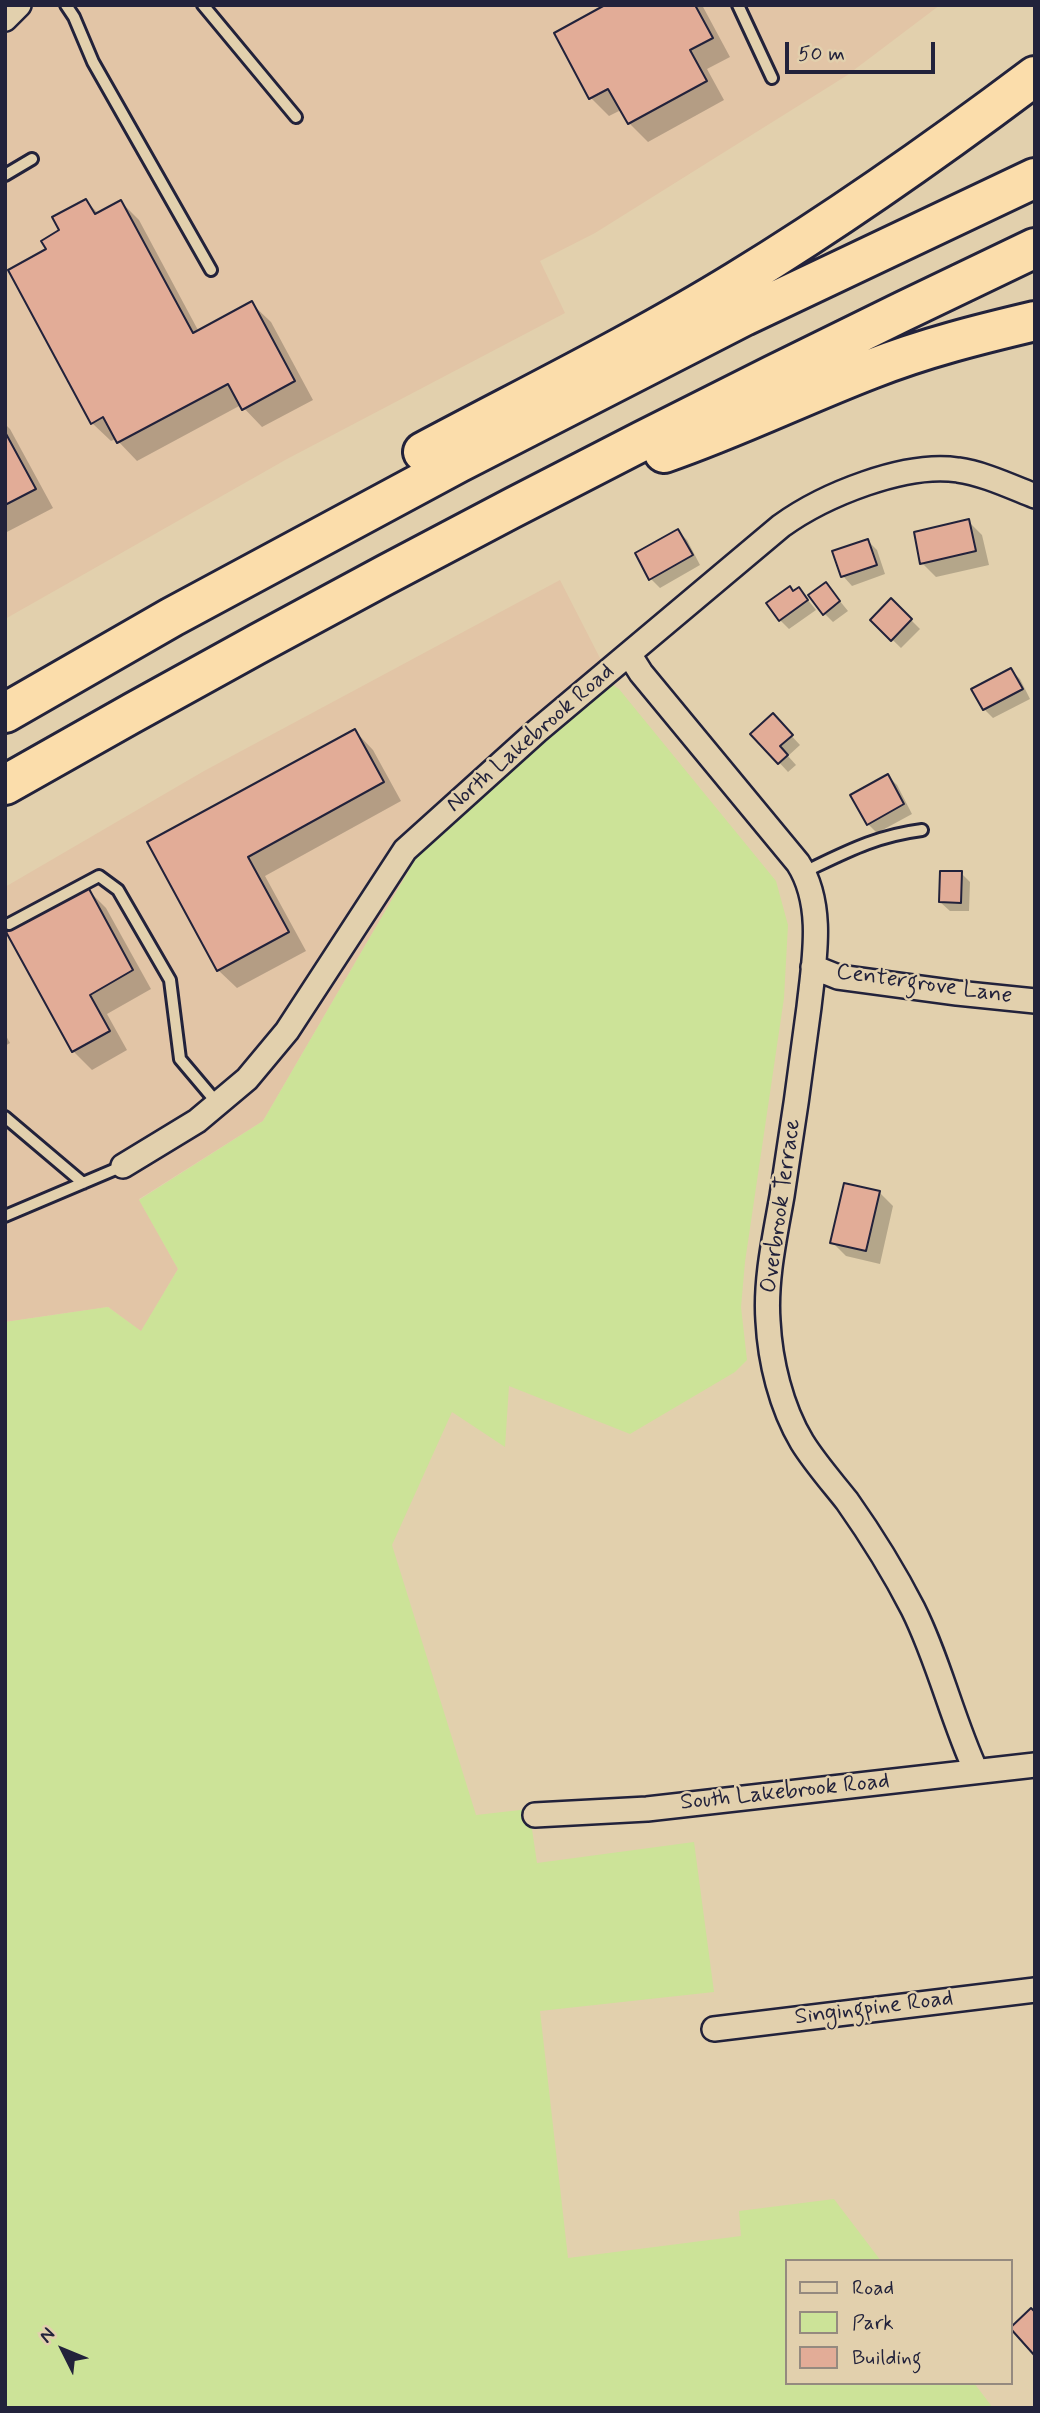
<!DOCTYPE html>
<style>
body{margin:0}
#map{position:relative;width:1040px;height:2413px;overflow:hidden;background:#e2d0ad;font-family:Mynerve,sans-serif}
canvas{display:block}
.frame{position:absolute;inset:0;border:7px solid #22223b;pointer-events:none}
.legend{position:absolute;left:785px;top:2259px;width:228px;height:126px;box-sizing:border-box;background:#e2d0ad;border:2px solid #958a7f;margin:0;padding:9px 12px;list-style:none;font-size:21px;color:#22223b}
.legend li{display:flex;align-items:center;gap:14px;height:35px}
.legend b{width:35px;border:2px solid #958a7f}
.north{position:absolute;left:28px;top:2315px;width:70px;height:70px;-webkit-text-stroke:5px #e2d0ad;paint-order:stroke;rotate:313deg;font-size:19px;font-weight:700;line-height:28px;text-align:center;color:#22223b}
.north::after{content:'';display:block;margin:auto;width:24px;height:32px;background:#22223b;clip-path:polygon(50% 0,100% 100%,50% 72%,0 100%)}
.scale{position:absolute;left:785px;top:42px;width:150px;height:32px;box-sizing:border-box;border:4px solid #22223b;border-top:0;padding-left:9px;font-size:21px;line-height:24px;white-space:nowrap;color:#22223b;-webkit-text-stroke:5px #e2d0ad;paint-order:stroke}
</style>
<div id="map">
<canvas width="1040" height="2413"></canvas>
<div class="frame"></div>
<ul class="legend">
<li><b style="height:9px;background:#e2d0ad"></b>Road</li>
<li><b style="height:19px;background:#cce398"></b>Park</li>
<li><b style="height:19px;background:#e2ac97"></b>Building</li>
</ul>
<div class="north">N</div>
<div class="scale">50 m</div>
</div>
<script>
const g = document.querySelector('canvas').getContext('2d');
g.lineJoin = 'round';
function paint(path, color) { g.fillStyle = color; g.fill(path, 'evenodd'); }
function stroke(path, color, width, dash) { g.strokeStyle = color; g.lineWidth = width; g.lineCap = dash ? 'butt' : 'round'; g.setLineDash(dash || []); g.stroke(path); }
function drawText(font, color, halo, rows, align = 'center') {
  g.font = font + ' Mynerve,sans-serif'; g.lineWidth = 5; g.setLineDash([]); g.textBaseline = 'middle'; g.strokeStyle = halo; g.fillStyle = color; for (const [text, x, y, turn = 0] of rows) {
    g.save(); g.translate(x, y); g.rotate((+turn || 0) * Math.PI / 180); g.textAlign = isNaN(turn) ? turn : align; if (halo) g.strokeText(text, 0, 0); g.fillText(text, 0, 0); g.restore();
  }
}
paint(new Path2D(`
 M 5,5 L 940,5 L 846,76 L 595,233 L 540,261 L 565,313 L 287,459 L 5,619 Z
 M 560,580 L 602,662 L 430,834 L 263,1121 L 139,1199 L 178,1269 L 141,1332 L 108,1307 L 5,1322 L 5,887 L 204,771 Z`), '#e2c5a6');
paint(new Path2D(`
 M 607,681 L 619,689 L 776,881 L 788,925 L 784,998 L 745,1262 L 741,1307 L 747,1360 L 735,1372 L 630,1434 L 509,1386 L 505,1447 L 452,1412 L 392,1545 L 476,1815 L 529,1809 L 537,1863 L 694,1842 L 714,1992 L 540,2011 L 568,2258 L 741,2236 L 739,2211 L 834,2199 L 881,2261 L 786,2261 L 786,2383 L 974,2383 L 993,2408 L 5,2408 L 5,1322 L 108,1307 L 141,1331 L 178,1269 L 139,1200 L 263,1121 L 430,834 Z`), '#cce398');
paint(new Path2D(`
 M 608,5 L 702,5 L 730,57 L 707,69 L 724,100 L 648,142 L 629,123 L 621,110 L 609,116 L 591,98 Z
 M 86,201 L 99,214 L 121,202 L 139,220 L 199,332 L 252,304 L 271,322 L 313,400 L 262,427 L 241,405 L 137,461 L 116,439 L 111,441 L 92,423 L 48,250 Z
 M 5,424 L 10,429 L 53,508 L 5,533 Z
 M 968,521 L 982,535 L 989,565 L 936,577 L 922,563 Z
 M 678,531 L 687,540 L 700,565 L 660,588 L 651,579 Z
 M 868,541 L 877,550 L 885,574 L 852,586 L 843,576 L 835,552 Z
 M 826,584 L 848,611 L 833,622 L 824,613 Z
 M 799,589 L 816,610 L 789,629 L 780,620 L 794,593 Z
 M 891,600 L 920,629 L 901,648 L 872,620 Z
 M 1011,670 L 1020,679 L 1030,699 L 993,718 L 984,709 Z
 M 773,716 L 800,745 L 788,756 L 796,765 L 788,772 L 753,734 Z
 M 355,731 L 373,750 L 401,801 L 265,876 L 306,951 L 237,988 L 218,970 L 149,843 Z
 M 888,776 L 897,785 L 912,814 L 877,833 L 868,824 Z
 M 961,873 L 970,882 L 969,911 L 950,911 L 940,902 Z
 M 87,889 L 106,908 L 151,989 L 107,1014 L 127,1050 L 92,1070 L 73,1051 Z
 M 5,1034 L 10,1043 L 5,1046 Z
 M 879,1192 L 893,1206 L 880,1264 L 846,1256 L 832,1242 Z`), '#0003');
const building = new Path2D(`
 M 605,5 L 695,5 L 713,38 L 690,50 L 707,81 L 628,124 L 608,89 L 589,99 L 554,33 Z
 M 86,199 L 95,214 L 121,200 L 193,333 L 252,301 L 295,381 L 242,410 L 228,384 L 117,443 L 103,417 L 91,424 L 8,270 L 46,249 L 41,241 L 59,230 L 52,217 Z
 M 5,432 L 36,489 L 5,505 Z
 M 969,519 L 976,551 L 920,564 L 914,532 Z
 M 678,529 L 693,555 L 649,580 L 635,553 Z
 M 868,539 L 877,565 L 841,577 L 832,551 Z
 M 826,582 L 840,601 L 823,615 L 808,595 Z
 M 790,586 L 793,591 L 799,587 L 808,600 L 779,621 L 766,603 Z
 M 891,598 L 912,619 L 891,641 L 870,620 Z
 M 1011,668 L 1023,689 L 983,710 L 971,689 Z
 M 773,713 L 793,735 L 780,746 L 788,755 L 778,764 L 750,734 Z
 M 355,729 L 384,782 L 248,857 L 289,932 L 217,971 L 147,842 Z
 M 888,774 L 904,804 L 867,825 L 850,795 Z
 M 940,871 L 962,871 L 961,903 L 939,902 Z
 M 88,887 L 133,970 L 90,995 L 110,1031 L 72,1052 L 6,932 Z
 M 844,1183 L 880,1191 L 866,1251 L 830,1243 Z
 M 1031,2308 L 1035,2312 L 1035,2356 L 1010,2328 Z`);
paint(building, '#e2ac97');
stroke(building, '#22223b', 2);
const service = new Path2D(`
 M 66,5 L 74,17 L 93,62 L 211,270
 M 203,5 L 296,117
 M 738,5 L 772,78
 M 5,175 L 32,159
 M 804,872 C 846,852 875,836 922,830
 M 9,924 L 99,876 L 118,890 L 170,980 L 180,1059 L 218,1104
 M 5,1117 L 83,1183
 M 5,1216 L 123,1166`);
const minor = new Path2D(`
 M 5,19 L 19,5
 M 629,654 L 641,673 L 798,863 C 825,905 814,961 809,1007 C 801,1070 792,1133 782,1196 C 775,1236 765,1280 768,1321 C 770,1361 781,1407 802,1442 C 815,1463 832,1482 847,1501 C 871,1535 894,1572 913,1609 C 939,1661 952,1719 976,1771
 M 813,967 L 838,977 L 957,993 L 1035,1001
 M 123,1166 L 197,1121 L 247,1079 L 287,1031 L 405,850 L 537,731 L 781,526 C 824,495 905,462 958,470 C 982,473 1012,487 1035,496
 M 535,1815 L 647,1809 L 1035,1765
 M 714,2029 L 1035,1990`);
const motorway = new Path2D(`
 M 423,452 C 528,396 636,343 737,281 C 840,218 938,149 1035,76
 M 664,453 C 734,429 801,396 871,369 C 924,348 980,334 1035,321
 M 5,713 L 172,617 L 458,463 L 744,316 L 1035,178
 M 5,785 C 341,593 685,414 1035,248`);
stroke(service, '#22223b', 16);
stroke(minor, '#22223b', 28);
stroke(motorway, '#22223b', 44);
stroke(service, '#e2d0ad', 10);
stroke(minor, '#e2d0ad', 23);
stroke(motorway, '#fbddab', 38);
drawText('23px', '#22223b', '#e2d0ad', [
 ["North Lakebrook Road",531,739,-41],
 ["Centergrove Lane",924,985,8],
 ["Overbrook Terrace",782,1206,-82],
 ["South Lakebrook Road",785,1793,-6],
 ["Singingpine Road",874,2009,-7]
]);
</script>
